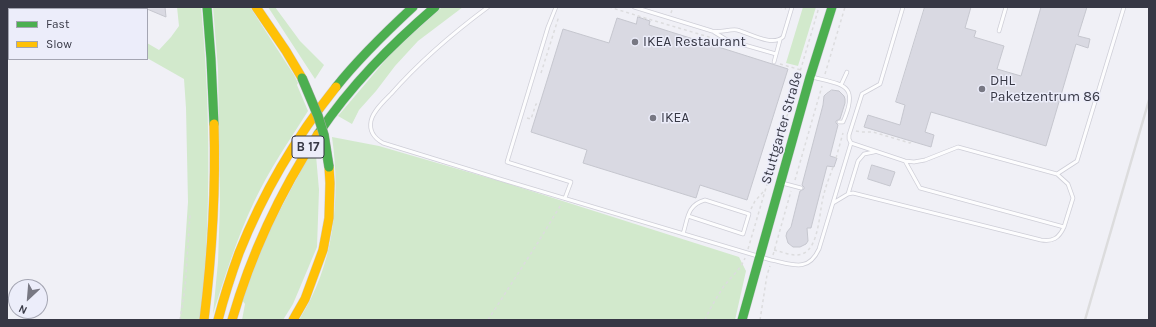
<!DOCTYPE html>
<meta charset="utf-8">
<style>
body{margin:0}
#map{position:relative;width:1156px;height:327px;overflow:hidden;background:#f0f0f6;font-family:Karla,sans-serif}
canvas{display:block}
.frame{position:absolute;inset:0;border:8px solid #373845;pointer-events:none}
.legend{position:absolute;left:8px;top:8px;width:140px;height:52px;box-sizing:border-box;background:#ecedfa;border:1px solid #a4a5b2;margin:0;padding:5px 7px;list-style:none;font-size:12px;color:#373845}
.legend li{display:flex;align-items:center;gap:8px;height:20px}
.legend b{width:20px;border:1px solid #a4a5b2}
.north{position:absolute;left:8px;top:279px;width:40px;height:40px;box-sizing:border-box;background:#ecedfa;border:1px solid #a4a5b2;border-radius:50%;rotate:206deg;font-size:11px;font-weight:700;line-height:16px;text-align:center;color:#373845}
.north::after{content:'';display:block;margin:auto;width:14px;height:18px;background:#787883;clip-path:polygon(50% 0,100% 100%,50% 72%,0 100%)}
</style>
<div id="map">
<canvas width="1156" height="327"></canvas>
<div class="frame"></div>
<ul class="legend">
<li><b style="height:5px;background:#4caf50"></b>Fast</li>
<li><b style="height:5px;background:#ffc107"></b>Slow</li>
</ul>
<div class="north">N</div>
</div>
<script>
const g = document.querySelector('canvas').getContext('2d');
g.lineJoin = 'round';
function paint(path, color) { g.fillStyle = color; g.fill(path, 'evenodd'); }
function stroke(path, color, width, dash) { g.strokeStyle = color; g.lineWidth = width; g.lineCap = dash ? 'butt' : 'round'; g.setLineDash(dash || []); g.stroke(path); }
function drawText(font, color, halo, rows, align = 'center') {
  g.font = font + ' Karla,sans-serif'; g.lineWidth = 3; g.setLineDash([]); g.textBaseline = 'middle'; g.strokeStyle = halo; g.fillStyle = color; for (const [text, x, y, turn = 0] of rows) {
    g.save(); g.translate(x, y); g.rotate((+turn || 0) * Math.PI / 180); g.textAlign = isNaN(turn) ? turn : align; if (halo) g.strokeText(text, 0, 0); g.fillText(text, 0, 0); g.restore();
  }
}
paint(new Path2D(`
 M 177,7 L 201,7 C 208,80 210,155 207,229 C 206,259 203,290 200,320 L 180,320 L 188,202 L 186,108 L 184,79 L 147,58 L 147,43 L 159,50 L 171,37 L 179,26 Z
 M 213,7 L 250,7 L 294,75 L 298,83 L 297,85 L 308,111 C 289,141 269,170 254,202 C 237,238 225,276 213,314 L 218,262 L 220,203 L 218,69 Z
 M 268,7 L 275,7 L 300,41 L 324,65 L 315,79 Z
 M 442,7 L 463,7 L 418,41 L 395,66 L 376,91 L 359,110 L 352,124 L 338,116 L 394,50 Z
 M 803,7 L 816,7 L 798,66 L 786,63 Z
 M 332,137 L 379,146 L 506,183 L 739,257 L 746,271 L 735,320 L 299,320 C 334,265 341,200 332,137 Z
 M 315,144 L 319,190 L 317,247 L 293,304 L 283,320 L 242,320 L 245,304 L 242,300 L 263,242 Z`), '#d2e9cc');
const building = new Path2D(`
 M 142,7 L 165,7 L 166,17 L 147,9 Z
 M 925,7 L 971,7 L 965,28 L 976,31 L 974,37 L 1004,46 L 997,69 L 1021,76 L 1041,7 L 1087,7 L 1078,36 L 1090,39 L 1088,48 L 1076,44 L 1046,146 L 931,112 L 925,132 L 934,135 L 931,147 L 864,127 L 868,115 L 900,125 L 905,105 L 896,102 Z
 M 638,17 L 650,21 L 649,25 L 788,69 L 747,200 L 700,185 L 696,198 L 583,163 L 587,150 L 531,132 L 563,29 L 609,43 L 617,18 L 636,24 Z
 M 832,90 L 839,91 L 844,96 L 845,99 L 845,103 L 840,119 L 836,121 L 836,123 L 838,125 L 830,156 L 837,158 L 834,167 L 827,166 L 811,228 L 807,228 L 808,241 L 806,244 L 800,247 L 793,247 L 788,243 L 786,236 L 787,232 L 791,227 L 800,191 L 804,189 L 804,187 L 802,185 L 823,105 L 824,96 L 826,94 Z
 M 872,165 L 895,172 L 890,186 L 868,179 Z`);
paint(building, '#d9d9e2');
stroke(building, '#c5c6ce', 1);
const lane = new Path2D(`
 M 488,7 C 453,33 420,61 391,94 C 384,101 373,111 371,121 C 369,131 374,138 383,143 L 503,180 L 771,260 C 792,264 808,273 819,249 L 851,143
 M 556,7 L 548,27 L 507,162 L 571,182 L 565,198
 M 634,7 L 712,31 C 721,33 728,29 737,30 C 749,33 772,47 783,37 L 792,7
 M 903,7 L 880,84 L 862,94 L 849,135 L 849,139 L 851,143 L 905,161 L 914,162 L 925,160 L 958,147 L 1057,174 L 1068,184 L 1073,198 L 1064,227 L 920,188 L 905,161
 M 999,31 L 1006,7
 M 714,32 L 727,40 L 776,54
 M 774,62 L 780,40
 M 812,77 C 843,85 860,84 843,122 L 839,122
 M 841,85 L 847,72
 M 1057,174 L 1077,161 L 1124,7
 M 782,183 L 801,188
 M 848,194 L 858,161 L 864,154 L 874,152
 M 833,203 L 848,194 L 853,193 L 1041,240 C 1053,242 1059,238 1064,227
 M 683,234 C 688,218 687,205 705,200 L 749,214 L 743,234 L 688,216`);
const fast = new Path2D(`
 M 207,7 L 211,59 L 214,124
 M 336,87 C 359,58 386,32 413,7
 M 318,134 C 351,85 390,46 435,7
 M 742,320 L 810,77 L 832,7`);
const slow = new Path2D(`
 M 256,7 L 286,51 L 302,78
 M 204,320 C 212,255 216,189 214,124
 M 218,320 C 224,297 231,275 239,253 C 263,193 296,137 336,87
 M 232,320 C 251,254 280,192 318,134
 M 293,320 L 305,299 L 323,250 L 329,218 L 330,183 L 329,167`);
stroke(lane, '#ceced7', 4.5);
stroke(fast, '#ceced7', 10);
stroke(slow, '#ceced7', 10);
stroke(new Path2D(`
 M 609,7 L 645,18
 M 779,7 L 786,9
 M 671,13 L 673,7
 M 644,19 L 645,18 L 709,37 L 705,50
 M 780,64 L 801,70
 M 541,73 L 559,16
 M 825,74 L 845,7
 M 527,118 L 531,119 L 536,104 L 539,105
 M 856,131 L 861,132 L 873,132 L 910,143 L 911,141
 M 836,158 L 843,133
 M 795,180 L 822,86
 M 751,209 L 755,201 L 764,191
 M 748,249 L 819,7
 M 774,250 C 783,252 793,257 802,254 C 820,248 819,209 824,194 C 826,185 830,176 833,167
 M 773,255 L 791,191
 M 180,320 L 185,288 L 190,214
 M 488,320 L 537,244 L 562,203
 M 705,320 C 710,308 717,297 724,286 C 731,277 741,269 745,258
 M 760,320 L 767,275 L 770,266`), '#dcdcde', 1.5, [3, 3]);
stroke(lane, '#fdfdfe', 3);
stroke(fast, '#4caf50', 9);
stroke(slow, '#ffc107', 9);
stroke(new Path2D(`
 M 1085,320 L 1149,100`), '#dcdcdd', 2.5);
const fastBridge = new Path2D(`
 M 302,78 L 318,116 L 324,135 L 329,167`);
stroke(fastBridge, '#9fa89e', 10, []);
stroke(fastBridge, '#4caf50', 9);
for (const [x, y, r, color] of [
 [635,42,4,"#787883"],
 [982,89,4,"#787883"],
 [653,118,4,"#787883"]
]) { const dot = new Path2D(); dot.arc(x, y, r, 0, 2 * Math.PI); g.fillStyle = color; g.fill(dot); stroke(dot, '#ecedfa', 1.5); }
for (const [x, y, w] of [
 [308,147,32]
]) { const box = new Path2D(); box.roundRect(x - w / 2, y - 11, w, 22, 3); g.fillStyle = '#ecedfa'; g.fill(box); stroke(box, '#373845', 1); }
drawText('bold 13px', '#373845', null, [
 ["B 17",308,147]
]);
drawText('14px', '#373845', '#ecedfa', [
 ["IKEA Restaurant",643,42],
 ["DHL",990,81],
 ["Paketzentrum 86",990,97],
 ["IKEA",661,118]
], 'left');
drawText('14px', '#373845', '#ecedfa', [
 ["Stuttgarter Straße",782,128,-74]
]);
</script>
